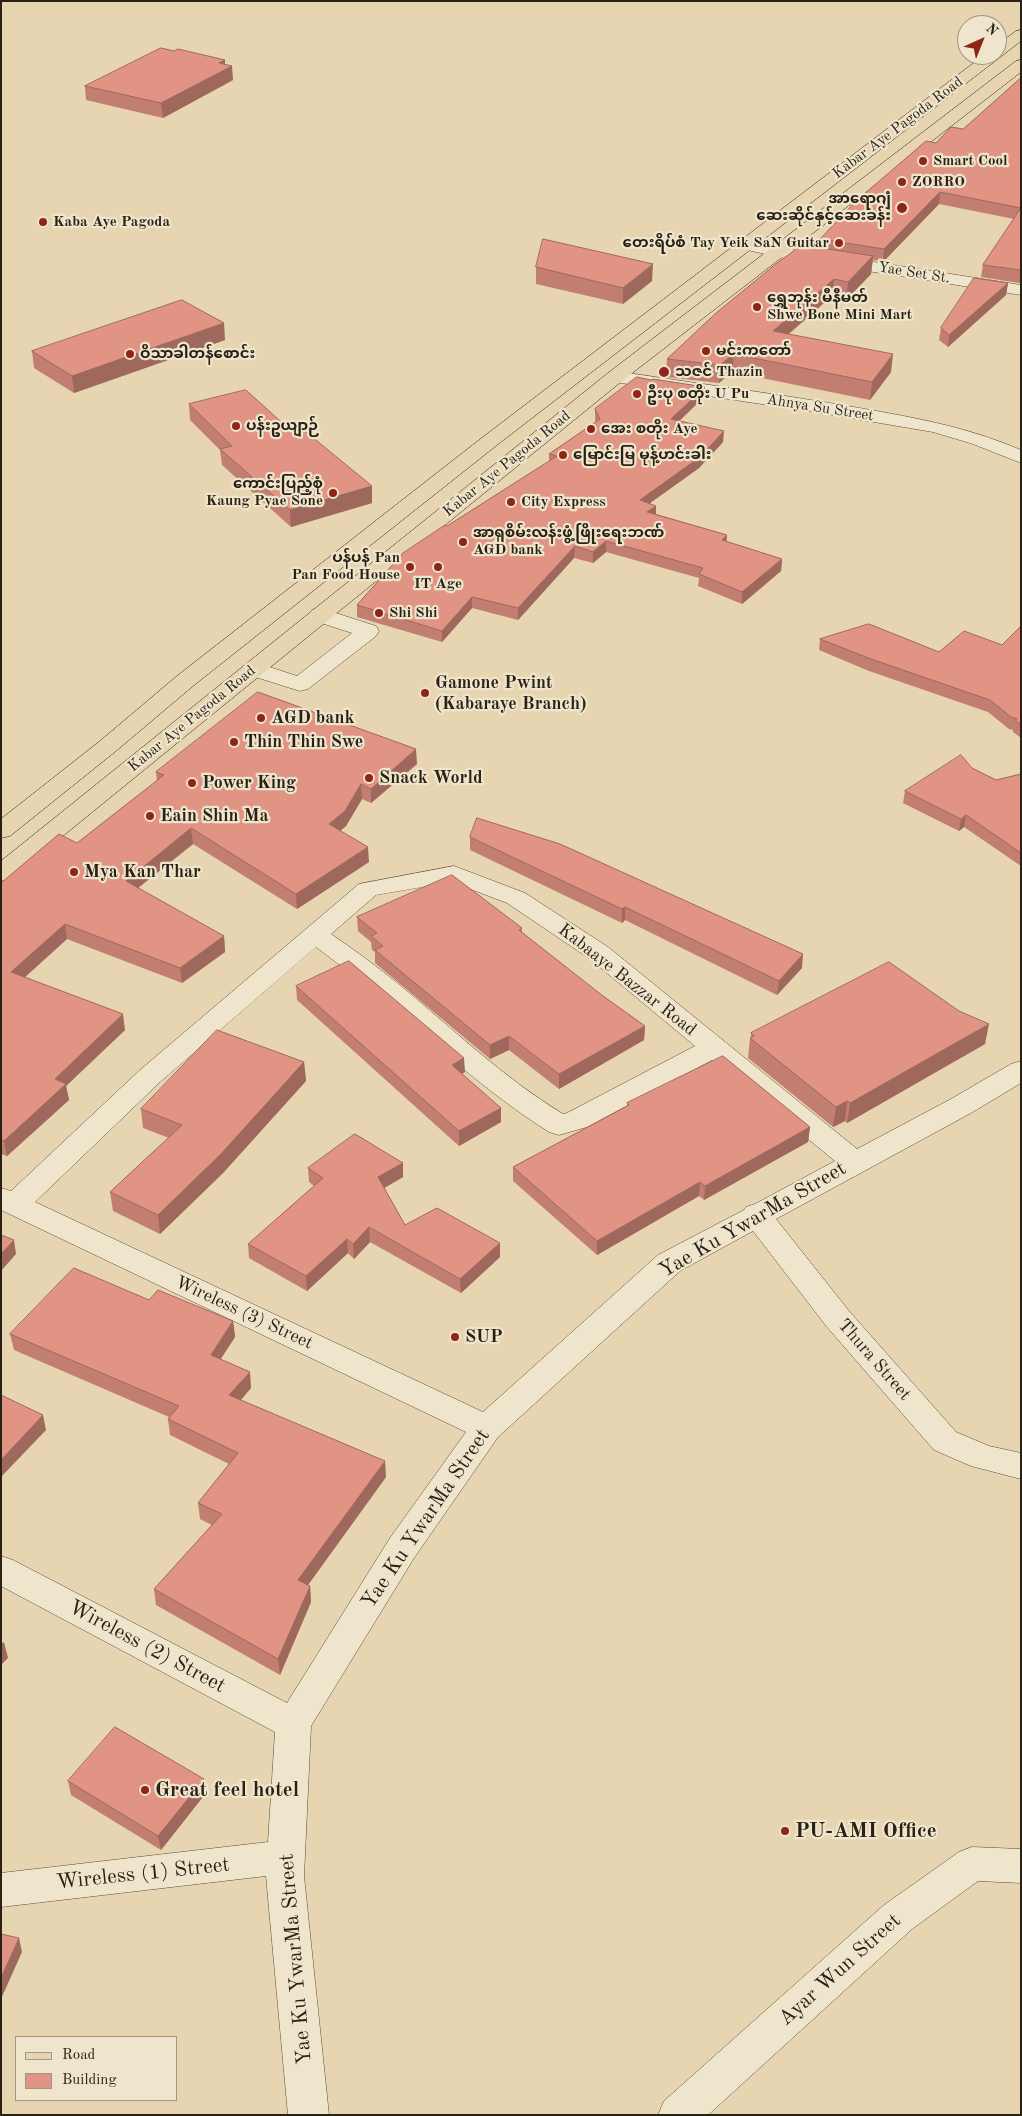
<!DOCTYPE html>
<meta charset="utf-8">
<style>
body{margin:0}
#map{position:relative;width:1022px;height:2116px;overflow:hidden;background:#e6d5b0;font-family:"Old Standard TT",serif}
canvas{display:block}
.frame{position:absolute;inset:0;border:2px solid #2a2115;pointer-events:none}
.legend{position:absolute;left:15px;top:2036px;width:162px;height:65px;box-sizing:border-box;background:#efe4cc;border:1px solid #a09683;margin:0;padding:6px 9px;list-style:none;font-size:15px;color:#2a2115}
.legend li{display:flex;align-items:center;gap:10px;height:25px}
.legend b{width:25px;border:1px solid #a09683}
.north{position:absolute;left:957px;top:15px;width:50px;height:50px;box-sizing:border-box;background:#efe4cc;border:1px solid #a09683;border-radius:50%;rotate:44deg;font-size:14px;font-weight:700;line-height:20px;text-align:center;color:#2a2115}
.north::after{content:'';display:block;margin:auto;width:18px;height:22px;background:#8f2418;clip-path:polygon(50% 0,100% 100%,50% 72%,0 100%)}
</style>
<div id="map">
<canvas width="1022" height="2116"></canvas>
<div class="frame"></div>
<ul class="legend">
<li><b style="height:6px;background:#e6d5b0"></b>Road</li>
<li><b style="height:14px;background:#e19483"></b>Building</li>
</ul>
<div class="north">N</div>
</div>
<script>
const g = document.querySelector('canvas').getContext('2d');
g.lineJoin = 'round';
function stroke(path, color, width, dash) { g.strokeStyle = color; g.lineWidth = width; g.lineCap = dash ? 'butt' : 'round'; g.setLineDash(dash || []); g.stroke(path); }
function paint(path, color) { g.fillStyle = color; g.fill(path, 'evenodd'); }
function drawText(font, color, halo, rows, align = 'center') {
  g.font = font + ' "Old Standard TT","Noto Sans Myanmar",serif'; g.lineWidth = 4.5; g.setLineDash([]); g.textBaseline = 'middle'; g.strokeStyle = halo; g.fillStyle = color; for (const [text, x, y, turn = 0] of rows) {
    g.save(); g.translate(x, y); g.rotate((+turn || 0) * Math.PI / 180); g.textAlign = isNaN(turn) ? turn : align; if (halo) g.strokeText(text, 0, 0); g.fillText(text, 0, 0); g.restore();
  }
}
const minor = new Path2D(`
 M 745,239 L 778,247 L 1021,285 L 1021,295 L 778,257 L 739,248 L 736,244 L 739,240 Z
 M 615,371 C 693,383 771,393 848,406 C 910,417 962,425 1021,450 L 1021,463 L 973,444 L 933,432 L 815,412 L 608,381 L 606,377 L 608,373 Z
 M 320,608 L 376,626 L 379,631 L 376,636 L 308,689 L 300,691 L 246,674 L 243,669 L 246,664 L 254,662 L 297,676 L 352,633 L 312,620 L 309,615 L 312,610 Z
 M 454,866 L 525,893 L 608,947 L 857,1149 L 951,1099 L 1011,1064 L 1021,1061 L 1021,1083 L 971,1113 L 776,1219 L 849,1311 L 956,1432 L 989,1446 L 1021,1453 L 1021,1479 L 971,1466 L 934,1450 L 827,1327 L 753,1231 L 680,1271 L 498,1437 L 414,1558 L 311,1726 L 304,1876 L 329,2115 L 288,2115 L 266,1876 L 1,1907 L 1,1873 L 268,1842 L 275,1732 L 1,1586 L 1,1556 L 13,1560 L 287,1703 L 390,1538 L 466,1432 L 1,1210 L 1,1188 L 11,1191 L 140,1070 L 359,884 ZM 452,882 L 507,903 L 590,959 L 695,1046 L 567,1113 L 563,1114 C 502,1077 451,1027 396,982 C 375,965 353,949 331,934 L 376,895 ZM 316,947 C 396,1006 465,1079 549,1132 L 559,1135 L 587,1127 L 712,1060 L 835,1161 L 755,1204 L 746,1207 L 744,1210 L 658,1255 L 483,1412 L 35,1202 L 160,1082 Z
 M 972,1847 L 1021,1849 L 1021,1883 L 978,1881 L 912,1929 L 708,2115 L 658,2115 L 664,2101 L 884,1905 L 959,1852 Z`);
const primary = new Path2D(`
 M 1021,30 L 1021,41 L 497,445 L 193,686 L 116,751 L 10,836 L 1,838 L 1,819 L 100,741 L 177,676 L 483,437 L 984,55 L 997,55 L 997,45 L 1016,31 Z
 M 1021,60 L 1021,72 L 622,381 L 10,879 L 1,881 L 1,861 L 608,373 L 1016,61 Z`);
stroke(minor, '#594e3c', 1);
stroke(primary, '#2a2115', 1);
paint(minor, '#efe4cc');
paint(primary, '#e6d5b0');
paint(new Path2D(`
 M 174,51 L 225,60 L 225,64 L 233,80 L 163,118 L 86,100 L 85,86 Z
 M 1021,78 L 1021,281 L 1019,283 L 981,277 L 983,265 L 1014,219 L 939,204 L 883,262 L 873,260 L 871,274 L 846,300 L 832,296 L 789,334 L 891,372 L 870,400 L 732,372 L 719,383 L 666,377 L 667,359 L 819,248 L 820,239 L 936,143 L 963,129 Z
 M 536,267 L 652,281 L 623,304 L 536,284 Z
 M 1008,283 L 1006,295 L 948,347 L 939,340 L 941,328 Z
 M 225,340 L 74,393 L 34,368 L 32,351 Z
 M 704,397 L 679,421 L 723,442 L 699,468 L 650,503 L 656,514 L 727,535 L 726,541 L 782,559 L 781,571 L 742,604 L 698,586 L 699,578 L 606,552 L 593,563 L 574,558 L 518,620 L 472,608 L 442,642 L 357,617 L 357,605 L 447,526 L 549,462 L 549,454 L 596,422 L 595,420 L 595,409 Z
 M 189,404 L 290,430 L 372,486 L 372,503 L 291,527 L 222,465 L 220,450 L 190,420 Z
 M 1021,626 L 1021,738 L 1013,732 L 1013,730 L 1009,729 L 988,712 L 869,671 L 819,650 L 820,639 L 939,652 L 1002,645 Z
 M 417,764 L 371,803 L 362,799 L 346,826 L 340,831 L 369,862 L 297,909 L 193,844 L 138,888 L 224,936 L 225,952 L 182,983 L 67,939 L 25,977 L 125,1030 L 66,1086 L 69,1100 L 7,1156 L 1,1154 L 1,883 L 77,843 L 157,781 L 156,772 Z
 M 972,768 L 996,780 L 1021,774 L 1021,866 L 964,827 L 959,831 L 903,803 L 905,791 Z
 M 470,837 L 802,968 L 777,995 L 625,920 L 622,923 L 470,850 Z
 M 357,917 L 522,928 L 522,933 L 603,996 L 645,1026 L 644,1040 L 559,1089 L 509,1050 L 490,1059 L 375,963 L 375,952 L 372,950 L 371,942 L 358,931 Z
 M 296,986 L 465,1072 L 462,1074 L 501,1122 L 459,1146 L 297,1000 Z
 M 751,1033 L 985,1044 L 847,1123 L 845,1121 L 833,1127 L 748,1058 L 750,1038 L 751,1037 Z
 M 304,1062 L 306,1081 L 223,1173 L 160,1234 L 113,1211 L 110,1192 L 169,1138 L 143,1128 L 141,1109 Z
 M 627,1103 L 810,1127 L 808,1142 L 704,1200 L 699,1196 L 597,1255 L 513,1181 L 513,1167 L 627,1106 Z
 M 403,1163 L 403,1177 L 384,1188 L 405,1225 L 500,1243 L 500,1257 L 461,1293 L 370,1242 L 354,1259 L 348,1253 L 307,1291 L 249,1258 L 248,1244 L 314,1186 L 309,1182 L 308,1168 Z
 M 149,1300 L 233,1321 L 235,1337 L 220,1359 L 251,1388 L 241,1400 L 386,1477 L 308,1585 L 310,1586 L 311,1602 L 280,1675 L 156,1605 L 154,1589 L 212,1525 L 200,1519 L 198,1503 L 229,1464 L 170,1435 L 168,1419 L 169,1417 L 14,1350 L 10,1334 Z
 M 204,1779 L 206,1793 L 161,1850 L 71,1795 L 68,1781 Z`), '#c27f71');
paint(new Path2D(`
 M 225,60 L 225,69 L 232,66 L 233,80 L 163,118 L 161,103 L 219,63 Z
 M 940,192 L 939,204 L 883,262 L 884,249 Z
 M 873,256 L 871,274 L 846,300 L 848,282 Z
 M 653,264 L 652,281 L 623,304 L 623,288 Z
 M 1021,271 L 1021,281 L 1019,283 Z
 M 834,279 L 832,296 L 772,348 L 773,331 Z
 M 1008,283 L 1006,295 L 948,347 L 949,335 Z
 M 224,323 L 225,340 L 74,393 L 72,376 Z
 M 734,354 L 732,372 L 719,383 L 720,365 Z
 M 893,354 L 891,372 L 870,400 L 872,382 Z
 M 705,387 L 704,397 L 670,430 L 671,419 Z
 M 724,431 L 723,442 L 699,468 L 639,511 L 640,500 Z
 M 372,486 L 372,503 L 291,527 L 290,510 Z
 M 656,506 L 656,517 L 647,512 Z
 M 727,535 L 726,546 L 722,540 Z
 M 606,541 L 606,552 L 593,563 L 593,552 Z
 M 575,546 L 574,558 L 518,620 L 518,608 Z
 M 782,559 L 781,571 L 742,604 L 742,592 Z
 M 472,597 L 472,608 L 442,642 L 442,631 Z
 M 416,749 L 417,764 L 371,803 L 371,789 Z
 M 361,784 L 362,799 L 346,826 L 330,839 L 329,824 Z
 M 966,815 L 964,827 L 959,831 L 961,819 Z
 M 191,828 L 193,844 L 128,896 L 126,881 Z
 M 368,847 L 369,862 L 297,909 L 296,894 Z
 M 625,907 L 625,920 L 622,923 L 622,909 Z
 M 65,924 L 67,939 L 14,987 L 11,972 Z
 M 224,936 L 225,952 L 182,983 L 180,968 Z
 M 803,954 L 802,968 L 777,995 L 779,981 Z
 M 123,1014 L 125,1030 L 66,1086 L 69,1100 L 7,1156 L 4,1141 L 55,1079 Z
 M 989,1024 L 985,1044 L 847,1123 L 850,1103 Z
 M 645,1026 L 644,1040 L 559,1089 L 559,1074 Z
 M 509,1036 L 509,1050 L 490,1059 L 490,1045 Z
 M 464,1058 L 465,1072 L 452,1079 L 452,1065 Z
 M 304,1062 L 306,1081 L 223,1173 L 160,1234 L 158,1215 Z
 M 847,1101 L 845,1121 L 833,1127 L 836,1107 Z
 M 501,1108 L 501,1122 L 459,1146 L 459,1131 Z
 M 810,1127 L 808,1142 L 704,1200 L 705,1186 Z
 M 403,1163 L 403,1177 L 379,1191 L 378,1177 Z
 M 700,1182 L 699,1196 L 597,1255 L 597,1241 Z
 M 369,1227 L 370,1242 L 354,1259 L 353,1244 Z
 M 347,1239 L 348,1253 L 307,1291 L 306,1276 Z
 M 14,1240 L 16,1254 L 1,1271 L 1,1254 Z
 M 500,1243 L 500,1257 L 461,1293 L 460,1279 Z
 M 233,1321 L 235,1337 L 213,1371 L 211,1355 Z
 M 250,1372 L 251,1388 L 231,1411 L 229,1395 Z
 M 43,1415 L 46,1430 L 1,1477 L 1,1460 Z
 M 385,1461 L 386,1477 L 300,1596 L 298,1580 Z
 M 310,1586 L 311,1602 L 280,1675 L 278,1659 Z
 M 4,1642 L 8,1658 L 1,1665 L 1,1644 Z
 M 204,1779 L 206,1793 L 161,1850 L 158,1836 Z
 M 19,1938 L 22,1952 L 1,1999 L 1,1978 Z`), '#9e685c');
const building = new Path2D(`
 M 161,48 L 174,51 L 178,49 L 225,60 L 219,63 L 232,66 L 161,103 L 85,86 Z
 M 1021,78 L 1021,208 L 940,192 L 884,249 L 820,239 L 856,201 L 926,141 L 936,143 L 951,127 L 963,129 Z
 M 1021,208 L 1021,270 L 983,265 Z
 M 543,239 L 653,264 L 623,288 L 536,267 Z
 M 802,245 L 873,256 L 848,282 L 834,279 L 773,331 L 893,354 L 872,382 L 734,354 L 720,365 L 667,359 L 716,313 L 777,263 Z
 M 974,278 L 1008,283 L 949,335 L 941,328 Z
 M 182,300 L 224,323 L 72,376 L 32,351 Z
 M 637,377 L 651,380 L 653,379 L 705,387 L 671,419 L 724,431 L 700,457 L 640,500 L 656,506 L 647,512 L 727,535 L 722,540 L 782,559 L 742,592 L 699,574 L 703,568 L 606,541 L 593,552 L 575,546 L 518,608 L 472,597 L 442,631 L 357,605 L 403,553 L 445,525 L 447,526 L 557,456 L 549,454 L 600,419 L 595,409 Z
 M 246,390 L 290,430 L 300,427 L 372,486 L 290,510 L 220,449 L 232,446 L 189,404 Z
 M 869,624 L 939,652 L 964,631 L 1002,645 L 1021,626 L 1021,725 L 1015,720 L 1017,719 L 1011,717 L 990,700 L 871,659 L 820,639 Z
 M 258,692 L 416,749 L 371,789 L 361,784 L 345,811 L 329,824 L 368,847 L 296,894 L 191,828 L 126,881 L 224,936 L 180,968 L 65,924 L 11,972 L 123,1014 L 55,1079 L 66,1084 L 4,1141 L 1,1139 L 1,883 L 59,834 L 77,843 L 164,775 L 156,772 Z
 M 961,755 L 972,768 L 996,780 L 1021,774 L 1021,853 L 966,815 L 961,819 L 905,791 Z
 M 477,818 L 560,844 L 803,954 L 779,981 L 625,907 L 622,909 L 470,837 Z
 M 452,875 L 522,928 L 519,930 L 603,996 L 645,1026 L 559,1074 L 509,1036 L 490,1045 L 375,950 L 383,946 L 371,936 L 377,933 L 357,917 Z
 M 349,961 L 464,1058 L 452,1065 L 501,1108 L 459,1131 L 296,986 Z
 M 889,962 L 959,1011 L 989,1024 L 850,1103 L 847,1101 L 836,1107 L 750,1038 L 754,1036 L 751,1033 Z
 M 217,1030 L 304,1062 L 221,1154 L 158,1215 L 110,1192 L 182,1125 L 141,1109 Z
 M 723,1056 L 810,1127 L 705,1186 L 700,1182 L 597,1241 L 513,1167 L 629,1105 L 627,1103 Z
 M 355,1134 L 403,1163 L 378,1177 L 405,1225 L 437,1208 L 500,1243 L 460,1279 L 369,1227 L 353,1244 L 347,1239 L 306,1276 L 248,1244 L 323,1178 L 308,1168 Z
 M 1,1235 L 14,1240 L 1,1254 Z
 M 74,1268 L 149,1300 L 158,1290 L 233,1321 L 211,1355 L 250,1372 L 229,1395 L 385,1461 L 298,1580 L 310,1586 L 278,1659 L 154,1589 L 222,1514 L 198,1503 L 238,1453 L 168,1419 L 179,1406 L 10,1334 Z
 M 1,1395 L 43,1415 L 1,1460 Z
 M 115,1727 L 204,1779 L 158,1836 L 68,1781 Z
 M 1,1934 L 19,1938 L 1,1978 Z`);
paint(building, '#e19483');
stroke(building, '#9e685c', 1);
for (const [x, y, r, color] of [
 [923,161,5,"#8f2418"],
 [902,182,5,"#8f2418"],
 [902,208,6,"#8f2418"],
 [43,222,5,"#8f2418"],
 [839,243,5,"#8f2418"],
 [757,307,5,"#8f2418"],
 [706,351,5,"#8f2418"],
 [130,354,5,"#8f2418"],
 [664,372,6,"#8f2418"],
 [637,394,5,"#8f2418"],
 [236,426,5,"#8f2418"],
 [591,429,5,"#8f2418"],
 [563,455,5,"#8f2418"],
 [333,493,5,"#8f2418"],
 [511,502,5,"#8f2418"],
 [463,542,5,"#8f2418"],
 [410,567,5,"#8f2418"],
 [438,567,5,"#8f2418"],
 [379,613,5,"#8f2418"],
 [425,693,5,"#8f2418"],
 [261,718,5,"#8f2418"],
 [234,742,5,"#8f2418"],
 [369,778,5,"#8f2418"],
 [192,783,5,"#8f2418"],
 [150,816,5,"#8f2418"],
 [74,872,5,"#8f2418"],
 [455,1337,5,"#8f2418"],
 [145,1790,5,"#8f2418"],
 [785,1831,5,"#8f2418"]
]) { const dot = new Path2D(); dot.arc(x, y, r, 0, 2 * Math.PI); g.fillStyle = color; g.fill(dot); stroke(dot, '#efe4cc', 2); }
drawText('15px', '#2a2115', '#efe4cc', [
 ["Kabar Aye Pagoda Road",898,128,-37],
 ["Yae Set St.",914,273,9],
 ["Ahnya Su Street",820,408,9],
 ["Kabar Aye Pagoda Road",507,464,-39],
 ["Kabar Aye Pagoda Road",192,719,-39]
]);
drawText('bold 15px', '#2a2115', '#efe4cc', [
 ["Smart Cool",933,161],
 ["ZORRO",912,182],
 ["အာရောဂျံ",891,199,"right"],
 ["ဆေးဆိုင်နှင့်ဆေးခန်း",891,216,"right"],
 ["Kaba Aye Pagoda",53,222],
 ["တေးရိပ်စံ Tay Yeik SaN Guitar",829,243,"right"],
 ["ရွှေဘုန်း မီနီမတ်",767,298],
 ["Shwe Bone Mini Mart",767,315],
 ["မင်းကတော်",716,351],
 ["ဝိသာခါတန်စောင်း",140,354],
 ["သဇင် Thazin",675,372],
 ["ဦးပု စတိုး U Pu",647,394],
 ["ပန်းဥယျာဉ်",246,426],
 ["အေး စတိုး Aye",601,429],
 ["မြောင်းမြ မုန့်ဟင်းခါး",573,455],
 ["ကောင်းပြည့်စုံ",323,484,"right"],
 ["Kaung Pyae Sone",323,501,"right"],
 ["City Express",521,502],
 ["အာရှစိမ်းလန်းဖွံ့ဖြိုးရေးဘဏ်",473,533],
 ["AGD bank",473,550],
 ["ပန်ပန် Pan",400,558,"right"],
 ["Pan Food House",400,575,"right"],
 ["IT Age",438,584,"center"],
 ["Shi Shi",389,613]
], 'left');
drawText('bold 18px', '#2a2115', '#efe4cc', [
 ["Gamone Pwint",435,683],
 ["(Kabaraye Branch)",435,704],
 ["AGD bank",271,718],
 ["Thin Thin Swe",244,742],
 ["Snack World",379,778],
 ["Power King",202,783],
 ["Eain Shin Ma",160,816],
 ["Mya Kan Thar",84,872],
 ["SUP",465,1337]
], 'left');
drawText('18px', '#2a2115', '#efe4cc', [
 ["Kabaaye Bazzar Road",627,980,38],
 ["Wireless (3) Street",244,1313,25],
 ["Thura Street",874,1360,49]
]);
drawText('21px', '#2a2115', '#efe4cc', [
 ["Yae Ku YwarMa Street",753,1220,-30],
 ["Yae Ku YwarMa Street",426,1519,-56],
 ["Wireless (2) Street",147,1647,28],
 ["Wireless (1) Street",143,1874,-6],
 ["Yae Ku YwarMa Street",296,1959,-95],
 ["Ayar Wun Street",840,1970,-42]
]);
drawText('bold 21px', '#2a2115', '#efe4cc', [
 ["Great feel hotel",155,1790],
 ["PU-AMI Office",795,1831]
], 'left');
</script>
